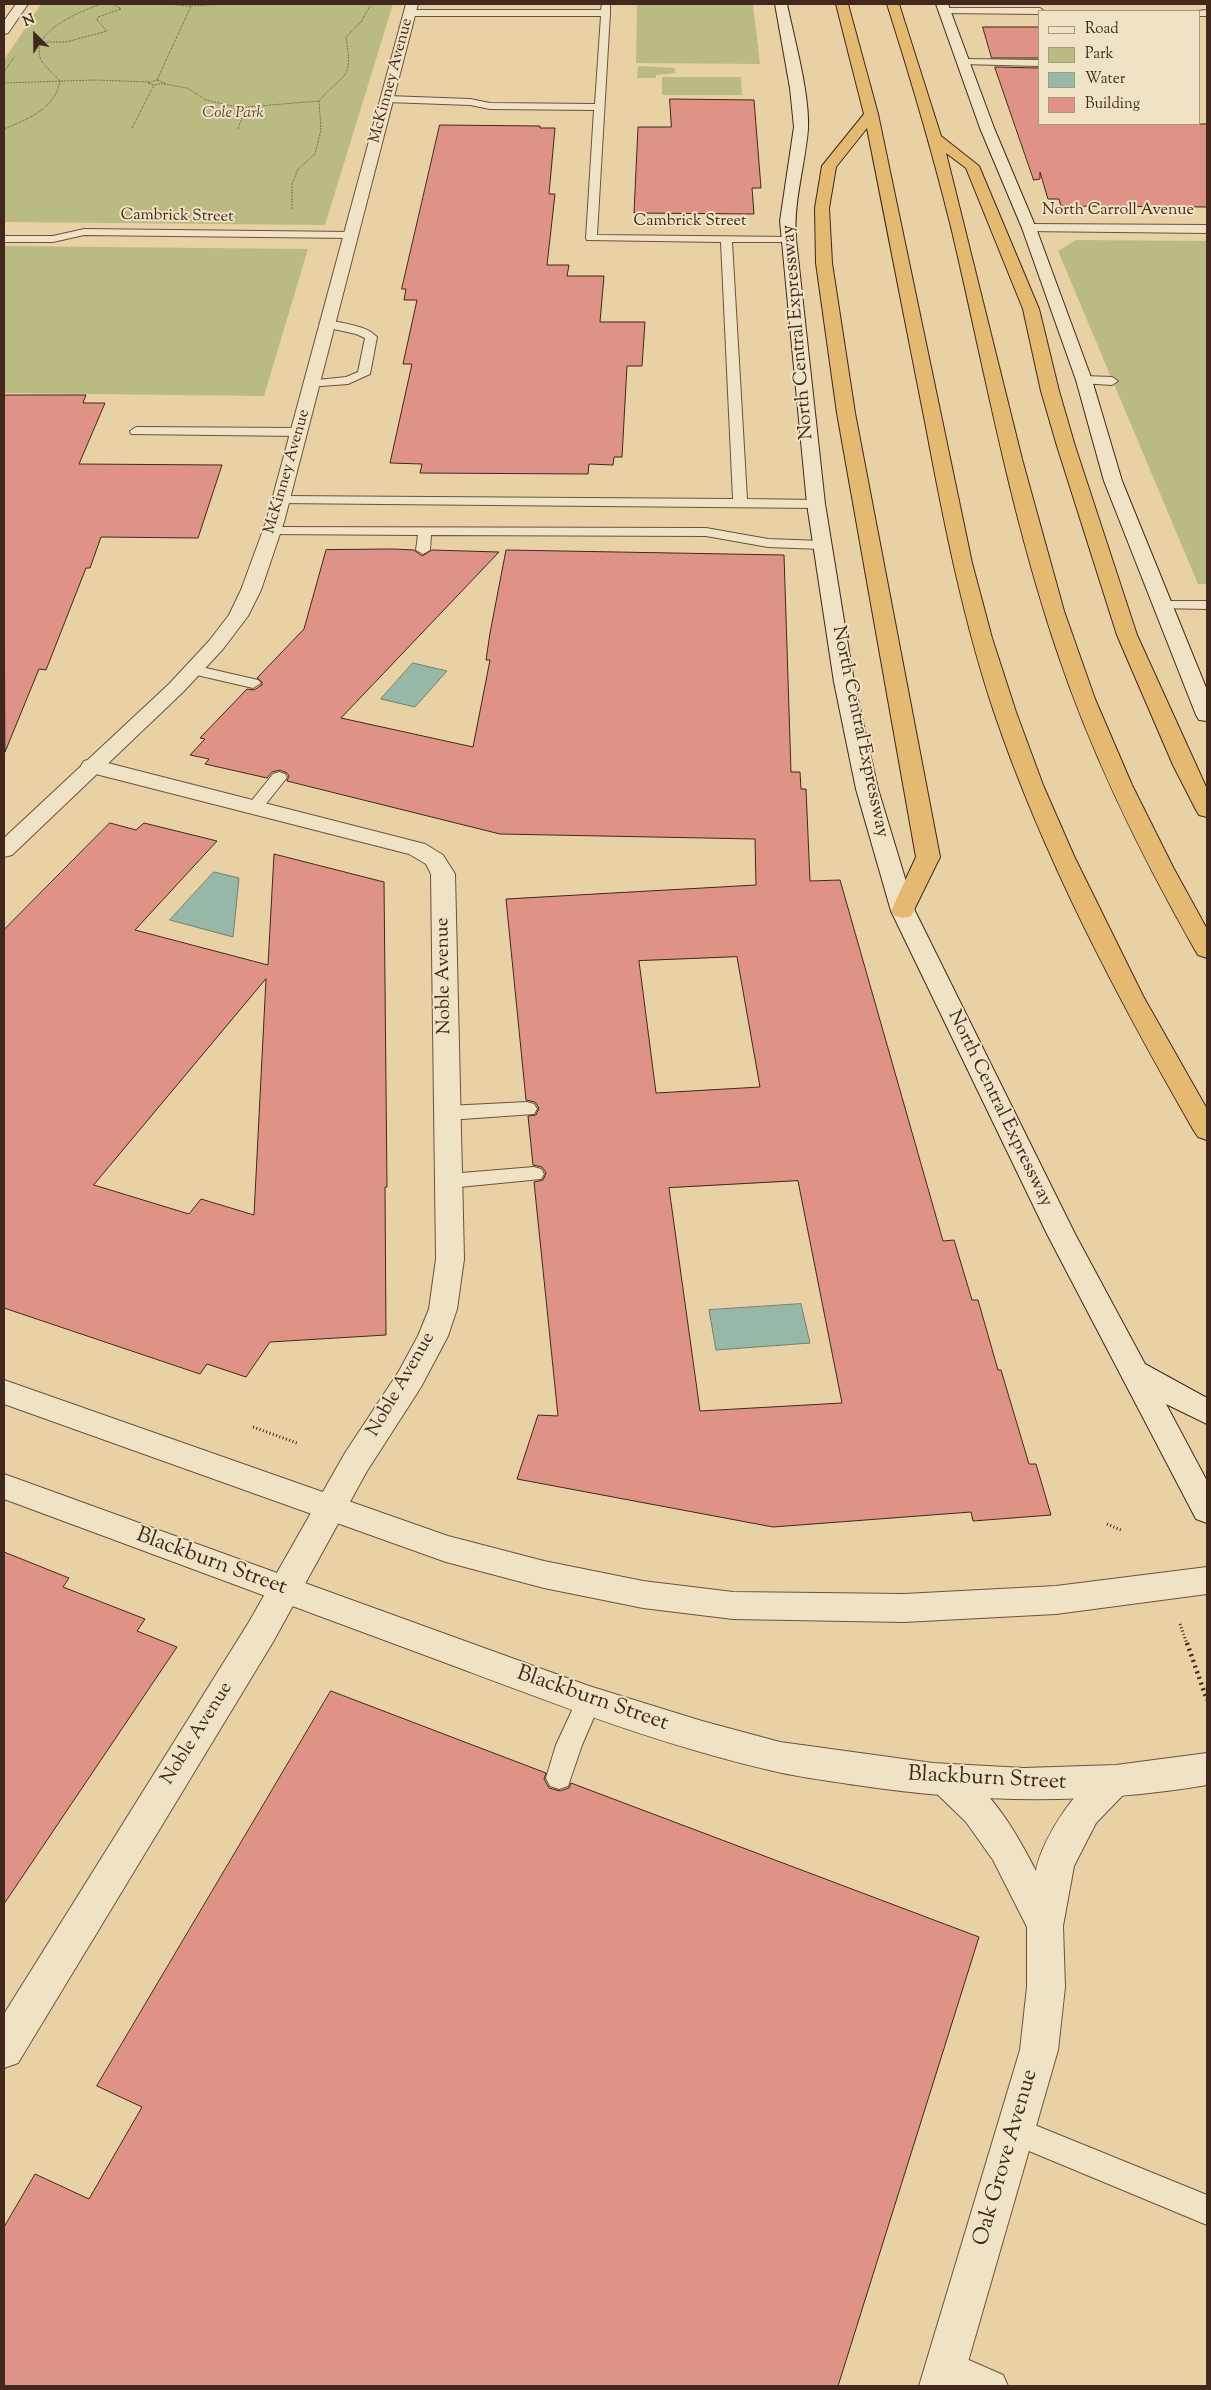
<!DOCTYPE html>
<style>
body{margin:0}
#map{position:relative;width:1211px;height:2390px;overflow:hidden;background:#e8d2a5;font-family:"Sorts Mill Goudy",serif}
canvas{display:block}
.frame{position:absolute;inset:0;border:5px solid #42271c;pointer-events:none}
.legend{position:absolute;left:1038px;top:10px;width:162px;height:115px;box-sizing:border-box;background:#f0e2c4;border:1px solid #aa9781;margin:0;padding:6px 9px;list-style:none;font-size:15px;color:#42271c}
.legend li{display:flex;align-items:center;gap:10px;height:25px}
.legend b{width:25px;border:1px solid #aa9781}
.north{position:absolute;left:10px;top:10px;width:50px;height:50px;-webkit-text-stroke:4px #f0e2c4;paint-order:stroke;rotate:337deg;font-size:14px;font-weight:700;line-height:20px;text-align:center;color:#42271c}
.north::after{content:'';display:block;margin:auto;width:18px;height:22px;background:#42271c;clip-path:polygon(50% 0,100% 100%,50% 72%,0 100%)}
</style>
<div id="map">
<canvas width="1211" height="2390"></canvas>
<div class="frame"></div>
<ul class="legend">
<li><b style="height:6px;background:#f0e2c4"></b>Road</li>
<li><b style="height:14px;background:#babb83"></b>Park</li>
<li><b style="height:14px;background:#97b8a7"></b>Water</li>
<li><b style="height:14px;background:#df9387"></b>Building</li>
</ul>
<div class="north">N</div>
</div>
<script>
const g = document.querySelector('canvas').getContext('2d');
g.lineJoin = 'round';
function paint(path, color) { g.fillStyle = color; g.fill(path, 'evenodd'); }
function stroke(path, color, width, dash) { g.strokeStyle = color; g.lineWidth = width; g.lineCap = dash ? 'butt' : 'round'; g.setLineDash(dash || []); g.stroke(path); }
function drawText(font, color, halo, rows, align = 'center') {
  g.font = font + ' "Sorts Mill Goudy",serif'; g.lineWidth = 4; g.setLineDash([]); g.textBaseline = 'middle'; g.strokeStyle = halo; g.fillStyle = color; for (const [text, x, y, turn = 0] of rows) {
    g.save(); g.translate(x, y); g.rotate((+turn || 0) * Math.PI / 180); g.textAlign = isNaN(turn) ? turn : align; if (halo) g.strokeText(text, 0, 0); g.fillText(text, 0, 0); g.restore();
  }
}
paint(new Path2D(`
 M 41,4 L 393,4 L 325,225 L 4,222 L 4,60 Z
 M 637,4 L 753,4 L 760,64 L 636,63 Z
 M 642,66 L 674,68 L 676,73 L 656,75 L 656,78 L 637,78 L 638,67 Z
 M 662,77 L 741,77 L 742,95 L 662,95 Z
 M 1076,240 L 1207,241 L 1207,584 L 1198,584 L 1058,251 Z
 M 4,246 L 308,249 L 264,396 L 4,393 Z`), '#babb83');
const water = new Path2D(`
 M 413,663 L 447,671 L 415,707 L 381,699 Z
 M 214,872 L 239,878 L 233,937 L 170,920 Z
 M 801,1304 L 810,1343 L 716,1350 L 709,1310 Z`);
paint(water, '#97b8a7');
stroke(water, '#757e6f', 1);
const building = new Path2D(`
 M 983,27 L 1040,27 L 1040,58 L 992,58 Z
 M 995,67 L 1040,68 L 1040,124 L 1207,124 L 1207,207 L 1061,206 L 1059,199 L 1048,199 L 1040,172 L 1040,179 L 1034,180 Z
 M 670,99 L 754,100 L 761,188 L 752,188 L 754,214 L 634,213 L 638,127 L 671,127 Z
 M 440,125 L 540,126 L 540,128 L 555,128 L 549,194 L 555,194 L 547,265 L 569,265 L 567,276 L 604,276 L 600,322 L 645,322 L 642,366 L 627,366 L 622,457 L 614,457 L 613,465 L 589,464 L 588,474 L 420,473 L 422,464 L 390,463 L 412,364 L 403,364 L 417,300 L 404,300 L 406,289 L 402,289 Z
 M 4,395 L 86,395 L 83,403 L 105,403 L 79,464 L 222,465 L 198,538 L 101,537 L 90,568 L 86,568 L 46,670 L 39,669 L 5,752 Z
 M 393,549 L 414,550 L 422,556 L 432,550 L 499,552 L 341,718 L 473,747 L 490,660 L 486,660 L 490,633 L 506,550 L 784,555 L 791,772 L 800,772 L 801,789 L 806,789 L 810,881 L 840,880 L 943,1241 L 954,1240 L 972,1300 L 978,1300 L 998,1370 L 1001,1370 L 1029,1464 L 1036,1464 L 1051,1515 L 973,1521 L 971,1512 L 773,1527 L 517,1479 L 538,1415 L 558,1416 L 534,1182 L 543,1180 L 546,1173 L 542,1167 L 533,1165 L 528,1116 L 536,1115 L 539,1108 L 535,1102 L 526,1100 L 506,899 L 756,885 L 755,839 L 500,834 L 287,781 L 289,776 L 287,773 L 280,770 L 272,772 L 267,778 L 205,764 L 209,759 L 190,755 L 205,739 L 200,738 L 247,689 L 254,690 L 262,685 L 262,682 L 257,678 L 304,629 L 326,550 ZM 737,957 L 760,1087 L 656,1093 L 639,961 ZM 798,1181 L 842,1403 L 700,1411 L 669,1188 Z
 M 110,823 L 136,830 L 144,823 L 217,841 L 135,930 L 268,965 L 274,854 L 384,882 L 387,1187 L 385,1187 L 386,1335 L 270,1342 L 246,1377 L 207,1364 L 200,1374 L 4,1308 L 4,930 ZM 266,979 L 254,1215 L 201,1199 L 189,1214 L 94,1185 Z
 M 4,1552 L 69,1578 L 63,1587 L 145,1619 L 137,1631 L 177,1647 L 4,1904 Z
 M 331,1691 L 546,1773 L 544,1779 L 549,1788 L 560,1791 L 569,1788 L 571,1783 L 979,1937 L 838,2386 L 4,2386 L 4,2227 L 35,2174 L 89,2199 L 142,2107 L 97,2086 Z`);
paint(building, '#df9387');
stroke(building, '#42271c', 1);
const service = new Path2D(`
 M 602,4 L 610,4 L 610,13 L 597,235 L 792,237 L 793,239 L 788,242 L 732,242 L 747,499 L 816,500 L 823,504 L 816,508 L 276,503 L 274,500 L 276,497 L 281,496 L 733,499 L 721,242 L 587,240 L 586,238 L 594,110 L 490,109 L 470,105 L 387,102 L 382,99 L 387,96 L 470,99 L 490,103 L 595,104 L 601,16 L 410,16 L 406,13 L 410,10 L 601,10 Z
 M 945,8 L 1040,8 L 1044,11 L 1040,11 L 1040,14 L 942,13 L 942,9 Z
 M 1207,10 L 1207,16 L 1200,16 L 1200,11 L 1197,11 Z
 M 964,59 L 1040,60 L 1040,66 L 961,64 L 961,60 Z
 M 84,229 L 351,232 L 356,235 L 351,238 L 84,235 L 53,242 L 4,242 L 4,236 L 53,236 Z
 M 329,320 C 344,324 366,325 377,337 L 370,374 L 348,384 L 308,387 L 306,384 L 308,381 L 346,377 L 358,372 L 365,338 L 356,334 L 325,327 L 323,324 L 325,321 Z
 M 1084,376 L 1112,377 L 1118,381 L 1112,385 L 1080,383 L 1078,380 L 1080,377 Z
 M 136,427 L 299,428 L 305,432 L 299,436 L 131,434 L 130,431 Z
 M 272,527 L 706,528 L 768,539 L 822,541 L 829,545 L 822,549 L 768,547 L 706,536 L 431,535 L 430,550 L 423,554 L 416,550 L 418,535 L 267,534 L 265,531 Z
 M 1164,601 L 1207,601 L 1207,609 L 1159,608 L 1157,605 L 1159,602 Z
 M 193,665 L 258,680 L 261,683 L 253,688 L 188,673 L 185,670 Z
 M 279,772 L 285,774 L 287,777 L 285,780 L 261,810 L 249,810 L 247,807 L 249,804 L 273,774 Z
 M 527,1102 L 534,1104 L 537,1109 L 534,1114 L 448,1120 L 441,1118 L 438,1113 L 441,1108 L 448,1106 Z
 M 534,1167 L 541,1169 L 544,1174 L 541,1179 L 449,1188 L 442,1186 L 439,1181 L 442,1176 L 449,1174 Z
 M 589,1690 L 598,1693 L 601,1701 L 582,1745 L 568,1786 L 559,1789 L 550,1786 L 546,1778 L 556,1745 L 580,1693 Z
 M 1015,2117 L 1207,2195 L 1207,2225 L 1005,2141 L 1001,2131 L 1005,2121 Z
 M 946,2350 L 1003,2375 L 1008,2386 L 956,2386 L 935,2377 L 930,2366 L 935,2355 Z`);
const minor = new Path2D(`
 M 92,759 L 425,844 L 443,855 L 455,874 L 464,1259 L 457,1309 L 448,1336 L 421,1387 L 367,1471 L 273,1642 L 18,2063 L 4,2068 L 4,2014 L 249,1622 L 345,1453 L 399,1371 L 418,1336 L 429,1309 L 436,1259 L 431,874 L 426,864 L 409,854 L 84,771 L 81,766 L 84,761 Z
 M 946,1764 C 987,1780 1017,1834 1036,1871 C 1042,1838 1080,1779 1112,1767 L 1124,1772 L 1130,1783 L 1124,1794 L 1096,1823 L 1074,1866 L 1063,1926 L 1065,1987 L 1058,2050 L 961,2386 L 919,2386 L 1020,2050 L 1027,1987 L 1027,1927 L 993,1860 L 966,1822 L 934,1791 L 928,1780 L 934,1769 Z`);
const tertiary = new Path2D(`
 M 16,4 L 28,4 L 8,33 L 4,34 L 4,21 Z
 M 406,4 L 418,4 L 284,522 L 261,590 L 248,616 L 223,649 L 183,692 L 12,855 L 4,857 L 4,838 L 169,684 L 209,641 L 229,615 L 241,590 L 266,522 Z
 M 1029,224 L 1207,225 L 1207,233 L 1024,231 L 1022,228 L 1024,225 Z
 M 4,1380 L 448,1536 L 544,1561 L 643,1581 L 733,1592 L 904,1594 L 1056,1586 L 1207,1567 L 1207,1594 L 1056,1614 L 904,1622 L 733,1619 L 643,1608 L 544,1588 L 446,1562 L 4,1404 Z
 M 4,1474 L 589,1686 L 702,1721 L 780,1742 L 933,1763 L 1024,1768 L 1116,1765 L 1207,1753 L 1207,1785 C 1090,1805 974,1803 856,1785 C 831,1781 806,1778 782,1773 C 655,1745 533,1695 411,1650 C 275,1600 140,1549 4,1499 Z`);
const secondary = new Path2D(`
 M 775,4 L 787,4 C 794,38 810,95 808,129 C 805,166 793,202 796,239 L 825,504 L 854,682 L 878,789 L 915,911 L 1075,1234 L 1145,1364 L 1207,1398 L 1207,1424 L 1166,1404 L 1207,1481 L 1207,1523 L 1196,1519 L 1047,1234 L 891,911 L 856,789 L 834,682 L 807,504 L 780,221 L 794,127 L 790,88 Z
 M 936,4 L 948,4 L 994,128 L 1036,228 L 1092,380 L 1122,481 L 1207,690 L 1207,721 L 1199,720 L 1196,715 L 1104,481 L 1076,380 L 1022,228 L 980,128 Z`);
const motorway = new Path2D(`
 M 836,4 L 848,4 L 878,114 L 972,563 L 992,638 L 1016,712 L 1043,785 L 1074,856 L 1143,996 L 1207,1109 L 1207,1140 L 1198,1137 L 1194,1131 C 1117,997 1044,859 994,712 C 963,619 944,523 926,427 C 906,327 887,227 867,128 L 836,167 L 829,208 L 832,263 L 855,413 L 940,857 L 911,916 L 903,918 L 895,916 L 891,911 L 916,857 L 837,413 L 816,263 L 815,208 L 822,166 L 864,114 Z
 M 887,4 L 899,4 L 941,136 L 979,166 L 1039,309 L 1059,391 L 1075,446 L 1137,635 L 1207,789 L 1207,817 L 1199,815 L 1196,810 L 1173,765 L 1117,635 L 1057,446 L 1041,391 L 1023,309 L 966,168 L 946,153 L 1022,459 L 1064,611 L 1095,699 L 1132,785 L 1174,869 L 1207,929 L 1207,958 L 1198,955 L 1195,950 C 1141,855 1093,758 1058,654 C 1011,516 985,372 952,231 C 933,154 911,79 887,4 Z`);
stroke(service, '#6c523e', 2);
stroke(minor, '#6c523e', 2);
stroke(tertiary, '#6c523e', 2);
stroke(secondary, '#42271c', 2);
stroke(motorway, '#42271c', 2);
stroke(new Path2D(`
 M 113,4 L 121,9
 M 161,4 L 191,6 L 225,4
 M 41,42 L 66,42 L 107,31 L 97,20 L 98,17 L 121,9
 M 4,72 L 15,56
 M 157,80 L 192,4
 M 157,80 L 165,83 L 154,85 L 148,83 Z
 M 4,83 L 95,80 L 149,82
 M 164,84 L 187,88 L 206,100 L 232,106 L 246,107 L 319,101
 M 132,128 L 154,85
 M 4,129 C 28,119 55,109 60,81 C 54,74 43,66 40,57 C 32,30 82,11 101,4
 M 238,129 L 246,107
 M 292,209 L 292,184 L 298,169 L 315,154 L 321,130 L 319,101 C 345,70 353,83 346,37 L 361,22 L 371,4`), '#42271c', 1, [0.5, 1]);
stroke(new Path2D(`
 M 253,1427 L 297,1443
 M 1107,1524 L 1121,1530
 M 1180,1624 L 1187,1644`), '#42271c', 3, [1, 2.5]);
stroke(new Path2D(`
 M 1187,1643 L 1207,1700`), '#42271c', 4.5, [2, 4]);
paint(service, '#f0e2c4');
paint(minor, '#f0e2c4');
paint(tertiary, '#f0e2c4');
paint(secondary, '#f0e2c4');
paint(motorway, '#e4b972');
drawText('16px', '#42271c', '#f0e2c4', [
 ["McKinney Avenue",392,81,-75],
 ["North Carroll Avenue",1118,211],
 ["Cambrick Street",177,217,1],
 ["Cambrick Street",690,222],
 ["McKinney Avenue",288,472,-74]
]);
drawText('italic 16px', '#5a4531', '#f0e2c4', [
 ["Cole Park",233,114]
]);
drawText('19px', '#42271c', '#f0e2c4', [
 ["North Central Expressway",799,332,-95],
 ["North Central Expressway",859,732,78],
 ["Noble Avenue",445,976,-91],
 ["North Central Expressway",999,1109,64],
 ["Noble Avenue",402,1385,-60],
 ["Noble Avenue",198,1734,-58]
]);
drawText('22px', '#42271c', '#f0e2c4', [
 ["Blackburn Street",211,1563,20],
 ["Blackburn Street",592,1700,19],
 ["Blackburn Street",987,1780,3],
 ["Oak Grove Avenue",1007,2158,-74]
]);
</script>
